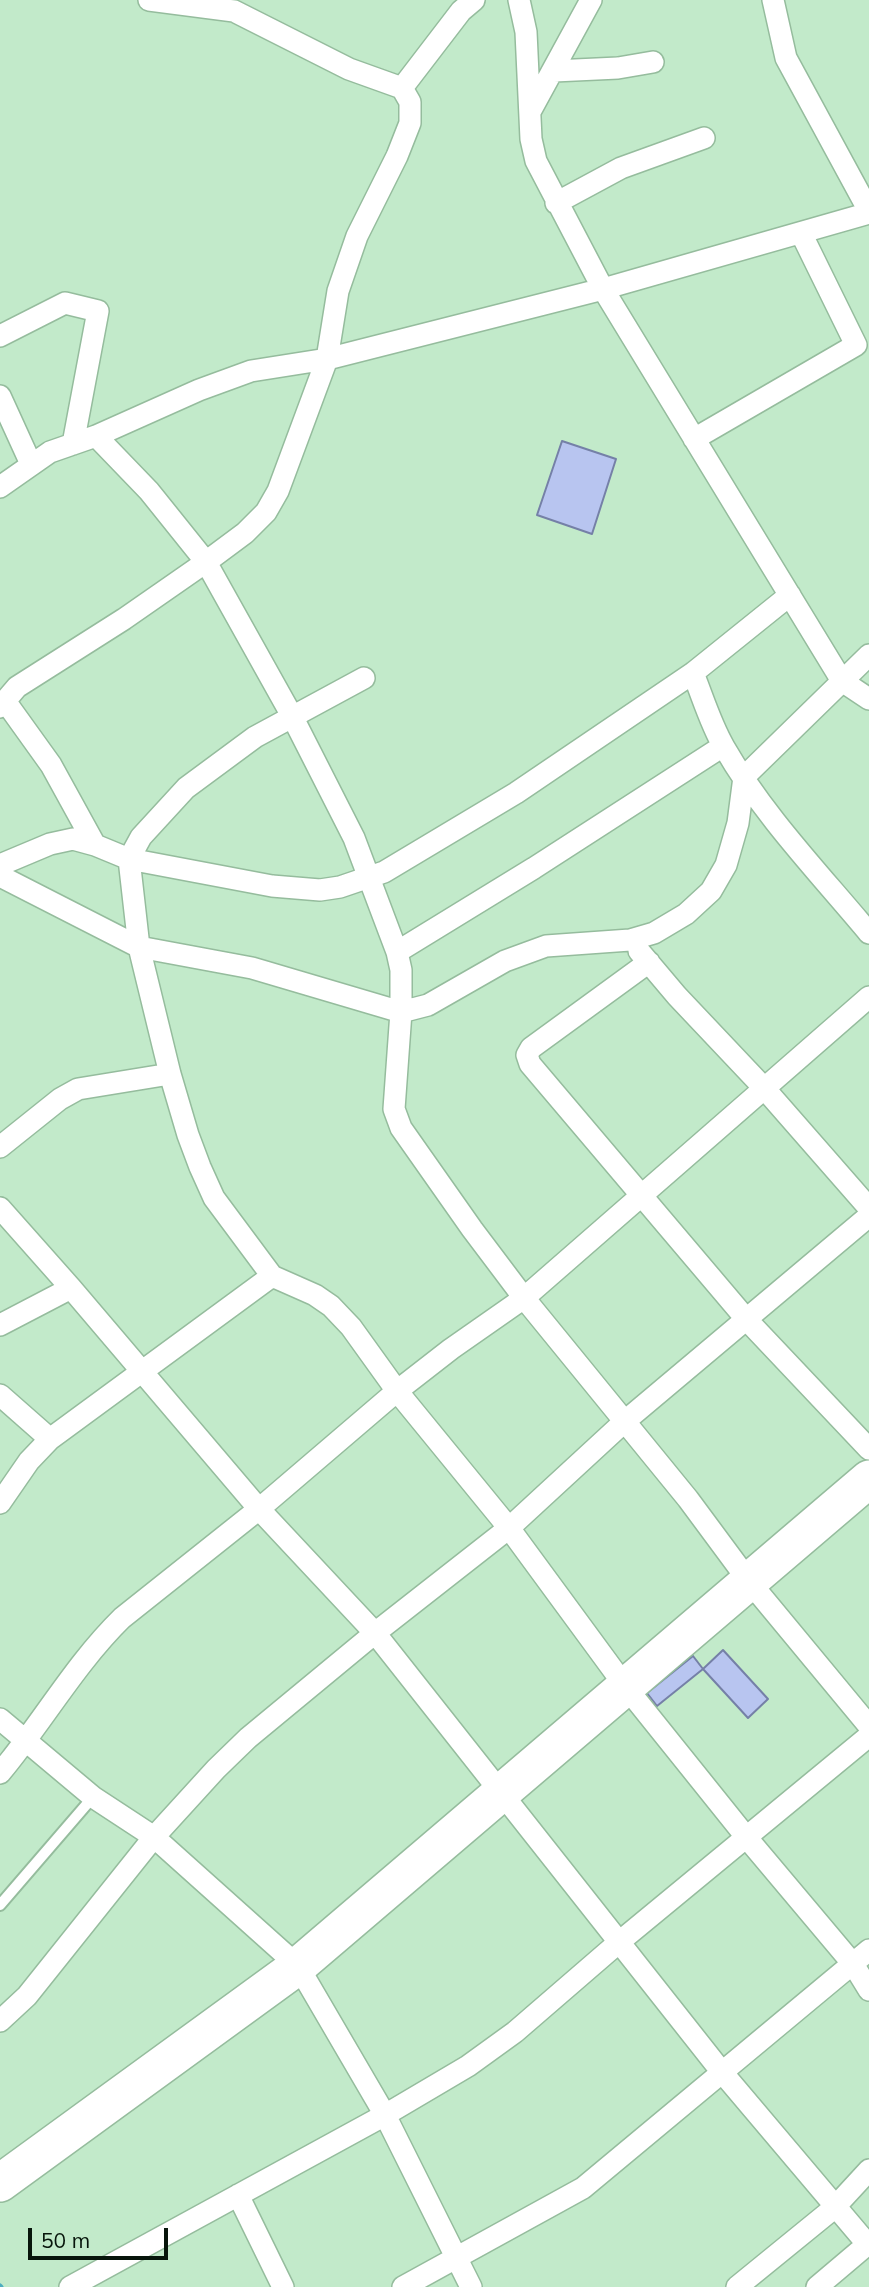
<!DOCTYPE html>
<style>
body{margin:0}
#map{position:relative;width:869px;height:2287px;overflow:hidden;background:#c2eaca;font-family:Mulish,sans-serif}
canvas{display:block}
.scale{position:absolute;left:28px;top:2228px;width:140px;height:32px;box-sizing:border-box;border:4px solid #07150b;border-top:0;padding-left:9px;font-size:21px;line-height:24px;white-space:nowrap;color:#07150b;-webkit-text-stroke:5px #c2eaca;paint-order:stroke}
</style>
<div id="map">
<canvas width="869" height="2287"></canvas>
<div class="scale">50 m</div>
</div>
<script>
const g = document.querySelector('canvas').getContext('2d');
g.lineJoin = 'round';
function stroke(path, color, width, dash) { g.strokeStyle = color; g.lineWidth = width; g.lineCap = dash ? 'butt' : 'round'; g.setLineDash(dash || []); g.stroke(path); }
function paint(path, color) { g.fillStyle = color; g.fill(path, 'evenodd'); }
stroke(new Path2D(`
 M 0,2286 L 1,2287`), '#4eadbf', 5);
const building = new Path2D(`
 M 562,441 L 616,459 L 592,534 L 537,515 Z
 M 723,1650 L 768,1699 L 748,1718 L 703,1669 Z
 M 693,1656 L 703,1669 L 657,1706 L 647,1693 Z`);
paint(building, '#b8c5f0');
stroke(building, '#7580a7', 2);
const service = new Path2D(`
 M 0,1905 L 93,1797`);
const minor = new Path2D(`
 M 519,0 L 526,32 L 531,139 L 536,161 L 603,289 L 842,681 L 869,699
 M 773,0 L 786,58 L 869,211
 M 554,71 L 618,68 L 653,62
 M 402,88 L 461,11 L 474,0
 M 531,110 L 591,0
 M 556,203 L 621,168 L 704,138
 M 0,336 L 65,303 L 98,311 L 73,444
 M 0,396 L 31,464
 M 96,436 L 149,491 L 206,562 L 292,716 L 354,838 L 397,952 L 401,970 L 401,1012 L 394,1109 L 401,1128 L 472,1229 L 524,1298 L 688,1499 L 748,1580 L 869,1726
 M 694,439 L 856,345 L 801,233
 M 0,487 L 50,452 L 96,436 L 199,390 L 251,371 L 327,359 L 603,289 L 869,213
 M 693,673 C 703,698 711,725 724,747 C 763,815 819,873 869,933
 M 364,678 L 255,737 L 186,788 L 141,837 L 129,859 L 139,947 L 170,1074 L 188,1135 L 200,1167 L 214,1198 L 272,1276 L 315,1295 L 331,1306 L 351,1327 L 397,1391 L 509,1528 L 625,1686 L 747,1838 L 853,1964 L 869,1990
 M 5,701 L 51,765 L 95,845
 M 0,707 L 17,687 L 124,619 L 206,562 L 245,533 L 266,512 L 278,491 L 327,359 L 338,291 L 357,236 L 397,156 L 410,123 L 410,102 L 402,88 L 349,69 L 234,11 L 149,0
 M 0,865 L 50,844 L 73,839 L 95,845 L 129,859 L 272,886 L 320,890 L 340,887 L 384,872 L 516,793 L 693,673 L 790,595
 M 0,876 L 139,947 L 252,968 L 401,1012 L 428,1005 L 505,961 L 546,946 L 630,940 L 654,933 L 686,914 L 711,891 L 726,865 L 738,823 L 744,777 L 869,655
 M 639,951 L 677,996 L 764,1088 L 869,1208
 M 397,952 L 534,868 L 723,746
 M 649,962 L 531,1048 L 527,1055 L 530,1064 L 747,1320 L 869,1449
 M 0,1147 L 60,1099 L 78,1089 L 170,1074
 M 0,1208 L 71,1288 L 259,1509 L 375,1633 L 721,2071 L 869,2246
 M 0,1325 L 71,1288
 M 0,1395 L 50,1439
 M 0,1503 L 29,1461 L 50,1439 L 272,1276
 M 0,1719 L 93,1797 L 154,1837 L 298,1966 L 385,2115 L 471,2287
 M 0,1773 C 42,1723 75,1664 122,1618 L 259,1509 L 397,1391 L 451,1349 L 524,1298 L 869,997
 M 0,2021 L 27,1996 L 154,1837 L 216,1769 L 248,1738 L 375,1633 L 509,1528 L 624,1422 L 869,1216
 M 238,2195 L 283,2287
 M 70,2287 L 385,2115 L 468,2066 L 515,2032 L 618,1943 L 869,1736
 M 403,2287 L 583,2188 L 869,1950
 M 737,2287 L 834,2208 L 869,2170
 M 817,2287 L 869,2243`);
const trunk = new Path2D(`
 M 0,2183 L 298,1966 L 869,1479`);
stroke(service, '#95bc9d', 14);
stroke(minor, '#95bc9d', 24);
stroke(trunk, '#95bc9d', 40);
stroke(service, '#fff', 10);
stroke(minor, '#fff', 21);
stroke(trunk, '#fff', 37);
</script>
